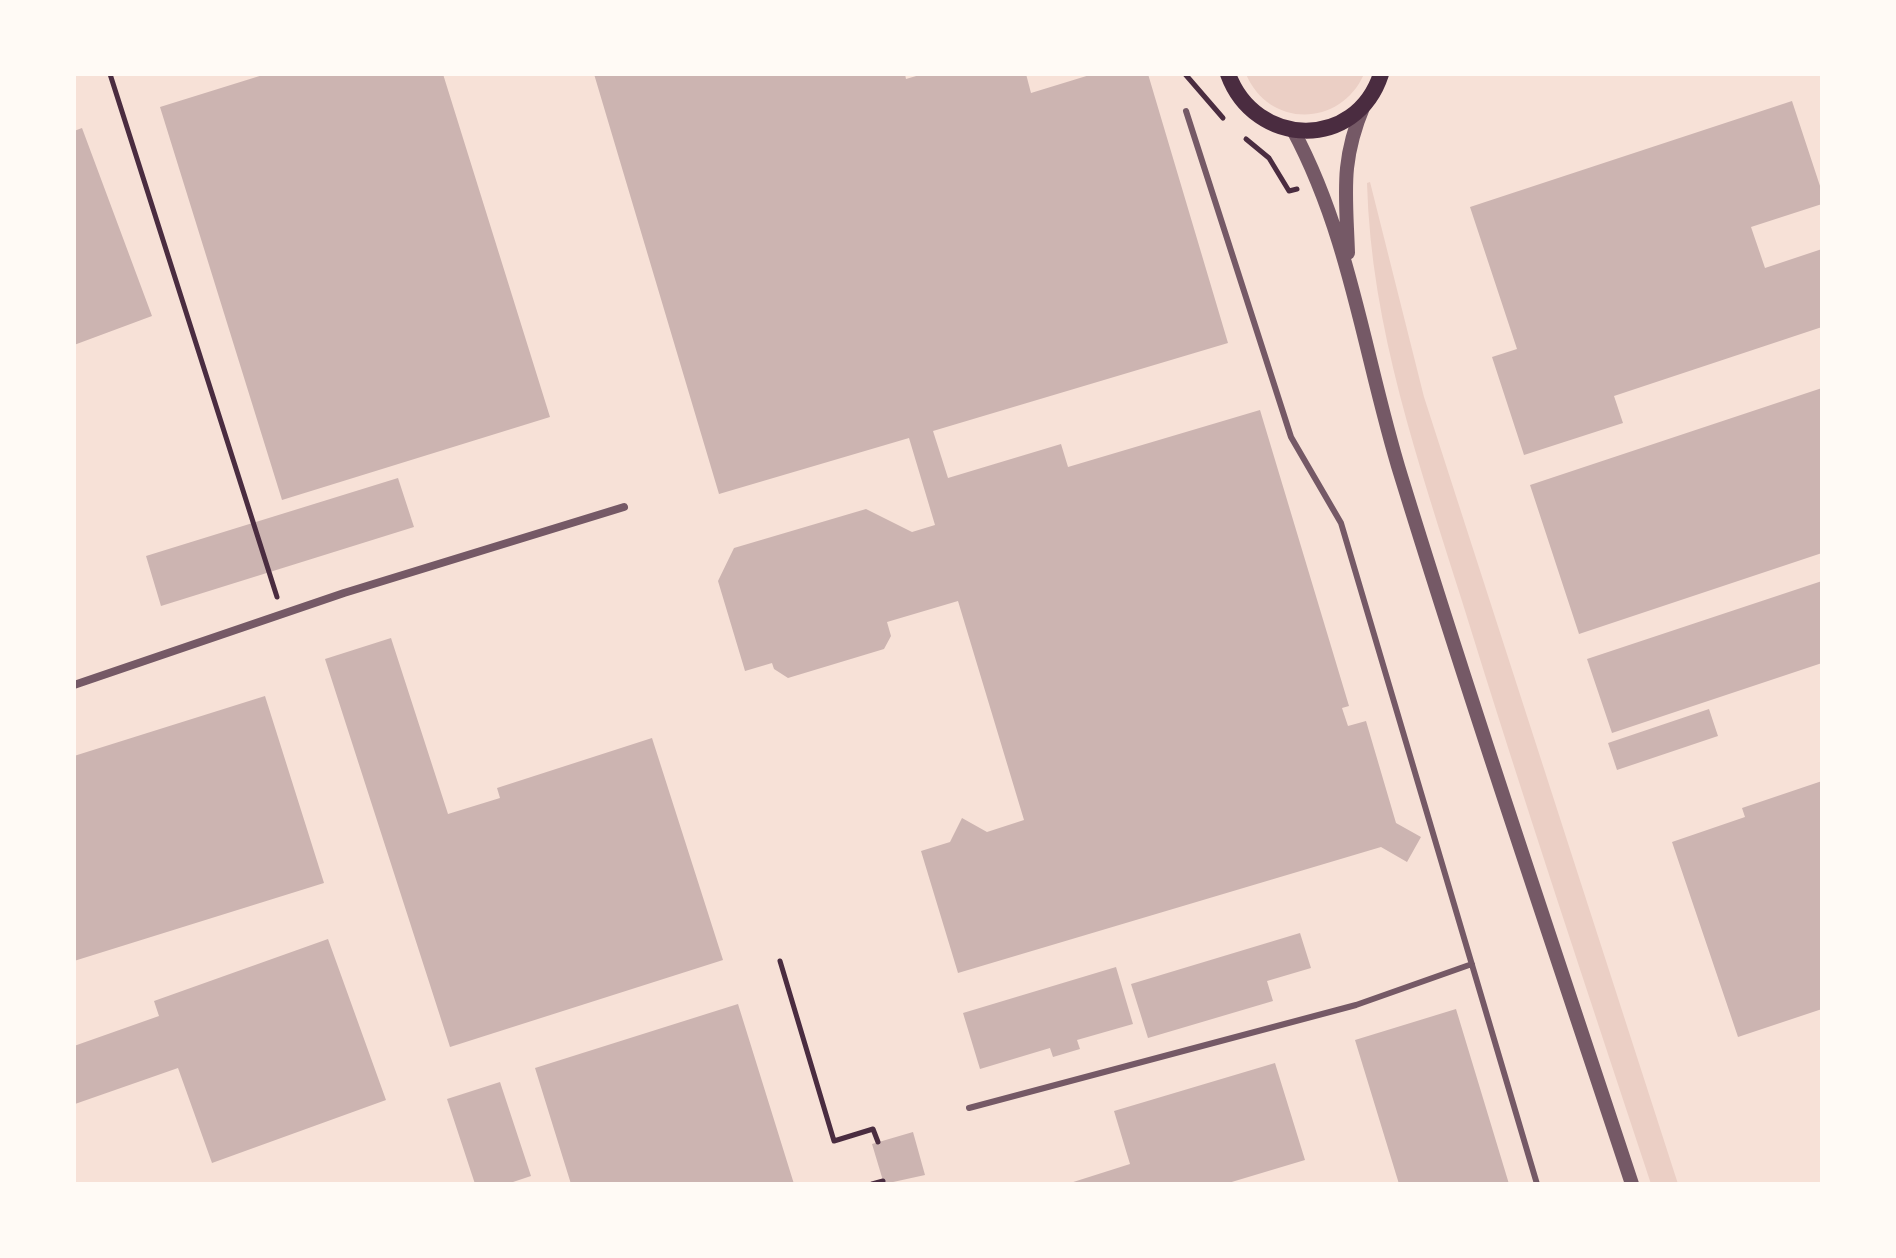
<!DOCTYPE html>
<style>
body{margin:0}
#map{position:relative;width:1896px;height:1258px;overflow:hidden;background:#f7e1d7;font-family:"Public Sans",sans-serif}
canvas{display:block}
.frame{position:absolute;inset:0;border:76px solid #fffaf5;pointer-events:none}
</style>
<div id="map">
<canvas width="1896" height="1258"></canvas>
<div class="frame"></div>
</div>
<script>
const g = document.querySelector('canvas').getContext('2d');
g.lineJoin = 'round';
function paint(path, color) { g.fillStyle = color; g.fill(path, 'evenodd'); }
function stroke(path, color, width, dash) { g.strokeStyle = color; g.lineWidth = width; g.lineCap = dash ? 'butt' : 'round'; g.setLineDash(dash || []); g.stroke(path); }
paint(new Path2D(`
 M 1246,74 L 1364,74 C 1341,127 1269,129 1246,74 Z
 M 1370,182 L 1424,397 L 1678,1184 L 1651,1184 C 1587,990 1522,796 1462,601 C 1419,463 1371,329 1367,183 Z`), '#ebcfc5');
paint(new Path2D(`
 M 266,74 L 443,74 L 550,417 L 282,500 L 160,107 Z
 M 594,74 L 905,74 L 906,79 L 923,74 L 1026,74 L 1031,93 L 1093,74 L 1148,74 L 1228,343 L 933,431 L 948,478 L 1061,444 L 1068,467 L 1260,410 L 1349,706 L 1342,708 L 1348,726 L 1366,721 L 1396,823 L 1421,837 L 1407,862 L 1381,847 L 958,973 L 921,851 L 950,842 L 962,818 L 987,832 L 1024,820 L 958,601 L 887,622 L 891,636 L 884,649 L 788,678 L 774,669 L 772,663 L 745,671 L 718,581 L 734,548 L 866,509 L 912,532 L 935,525 L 909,438 L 719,494 Z
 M 1792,101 L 1822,192 L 1822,204 L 1751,227 L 1765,268 L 1822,249 L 1822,327 L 1614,396 L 1623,423 L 1524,455 L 1492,357 L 1517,349 L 1470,207 Z
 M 82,128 L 152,316 L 74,345 L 74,131 Z
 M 1822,388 L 1822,553 L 1579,634 L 1530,485 Z
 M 398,478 L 414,527 L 161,606 L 146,556 Z
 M 1822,581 L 1822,663 L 1612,733 L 1587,659 Z
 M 391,638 L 448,814 L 500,798 L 497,788 L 652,738 L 723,960 L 450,1047 L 325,659 Z
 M 265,696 L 324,883 L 74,961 L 74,756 Z
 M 1709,709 L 1718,736 L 1617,770 L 1608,743 Z
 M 1822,781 L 1822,1009 L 1738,1037 L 1672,842 L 1745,817 L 1742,808 Z
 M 1300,933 L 1311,968 L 1267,981 L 1273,1001 L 1148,1038 L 1131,984 Z
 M 328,939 L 386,1100 L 212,1163 L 178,1068 L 75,1104 L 74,1046 L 159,1016 L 154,1001 Z
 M 1116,967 L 1133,1024 L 1077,1040 L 1080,1049 L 1053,1057 L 1050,1048 L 980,1069 L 963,1013 Z
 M 738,1004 L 794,1184 L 571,1184 L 535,1068 Z
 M 1456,1009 L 1509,1184 L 1399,1184 L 1355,1040 Z
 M 1275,1063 L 1305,1160 L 1225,1184 L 1067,1184 L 1130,1164 L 1114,1111 Z
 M 500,1082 L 531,1176 L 507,1184 L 475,1184 L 447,1099 Z
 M 913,1132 L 925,1175 L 884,1184 L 872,1144 Z`), '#ccb4b1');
stroke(new Path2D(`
 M 110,74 L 277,597
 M 1185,74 L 1223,118
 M 1246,139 L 1269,158 L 1289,191 L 1297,189
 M 780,961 L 834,1141 L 873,1129 L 878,1142
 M 872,1184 L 883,1181`), '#4a2c40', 5);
stroke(new Path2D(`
 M 1186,111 L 1291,437 L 1341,523 L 1537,1184
 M 969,1108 L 1356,1005 L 1472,964`), '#755966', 6);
stroke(new Path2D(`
 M 74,685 L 344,593 L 624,507`), '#755966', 8);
stroke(new Path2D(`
 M 1293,130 C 1351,238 1365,360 1401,476 C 1474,713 1554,948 1632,1184
 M 1348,253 C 1346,193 1340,162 1364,105`), '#755966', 14);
stroke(new Path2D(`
 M 1228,74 C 1255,148 1356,151 1381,74`), '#4a2c40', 16);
</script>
